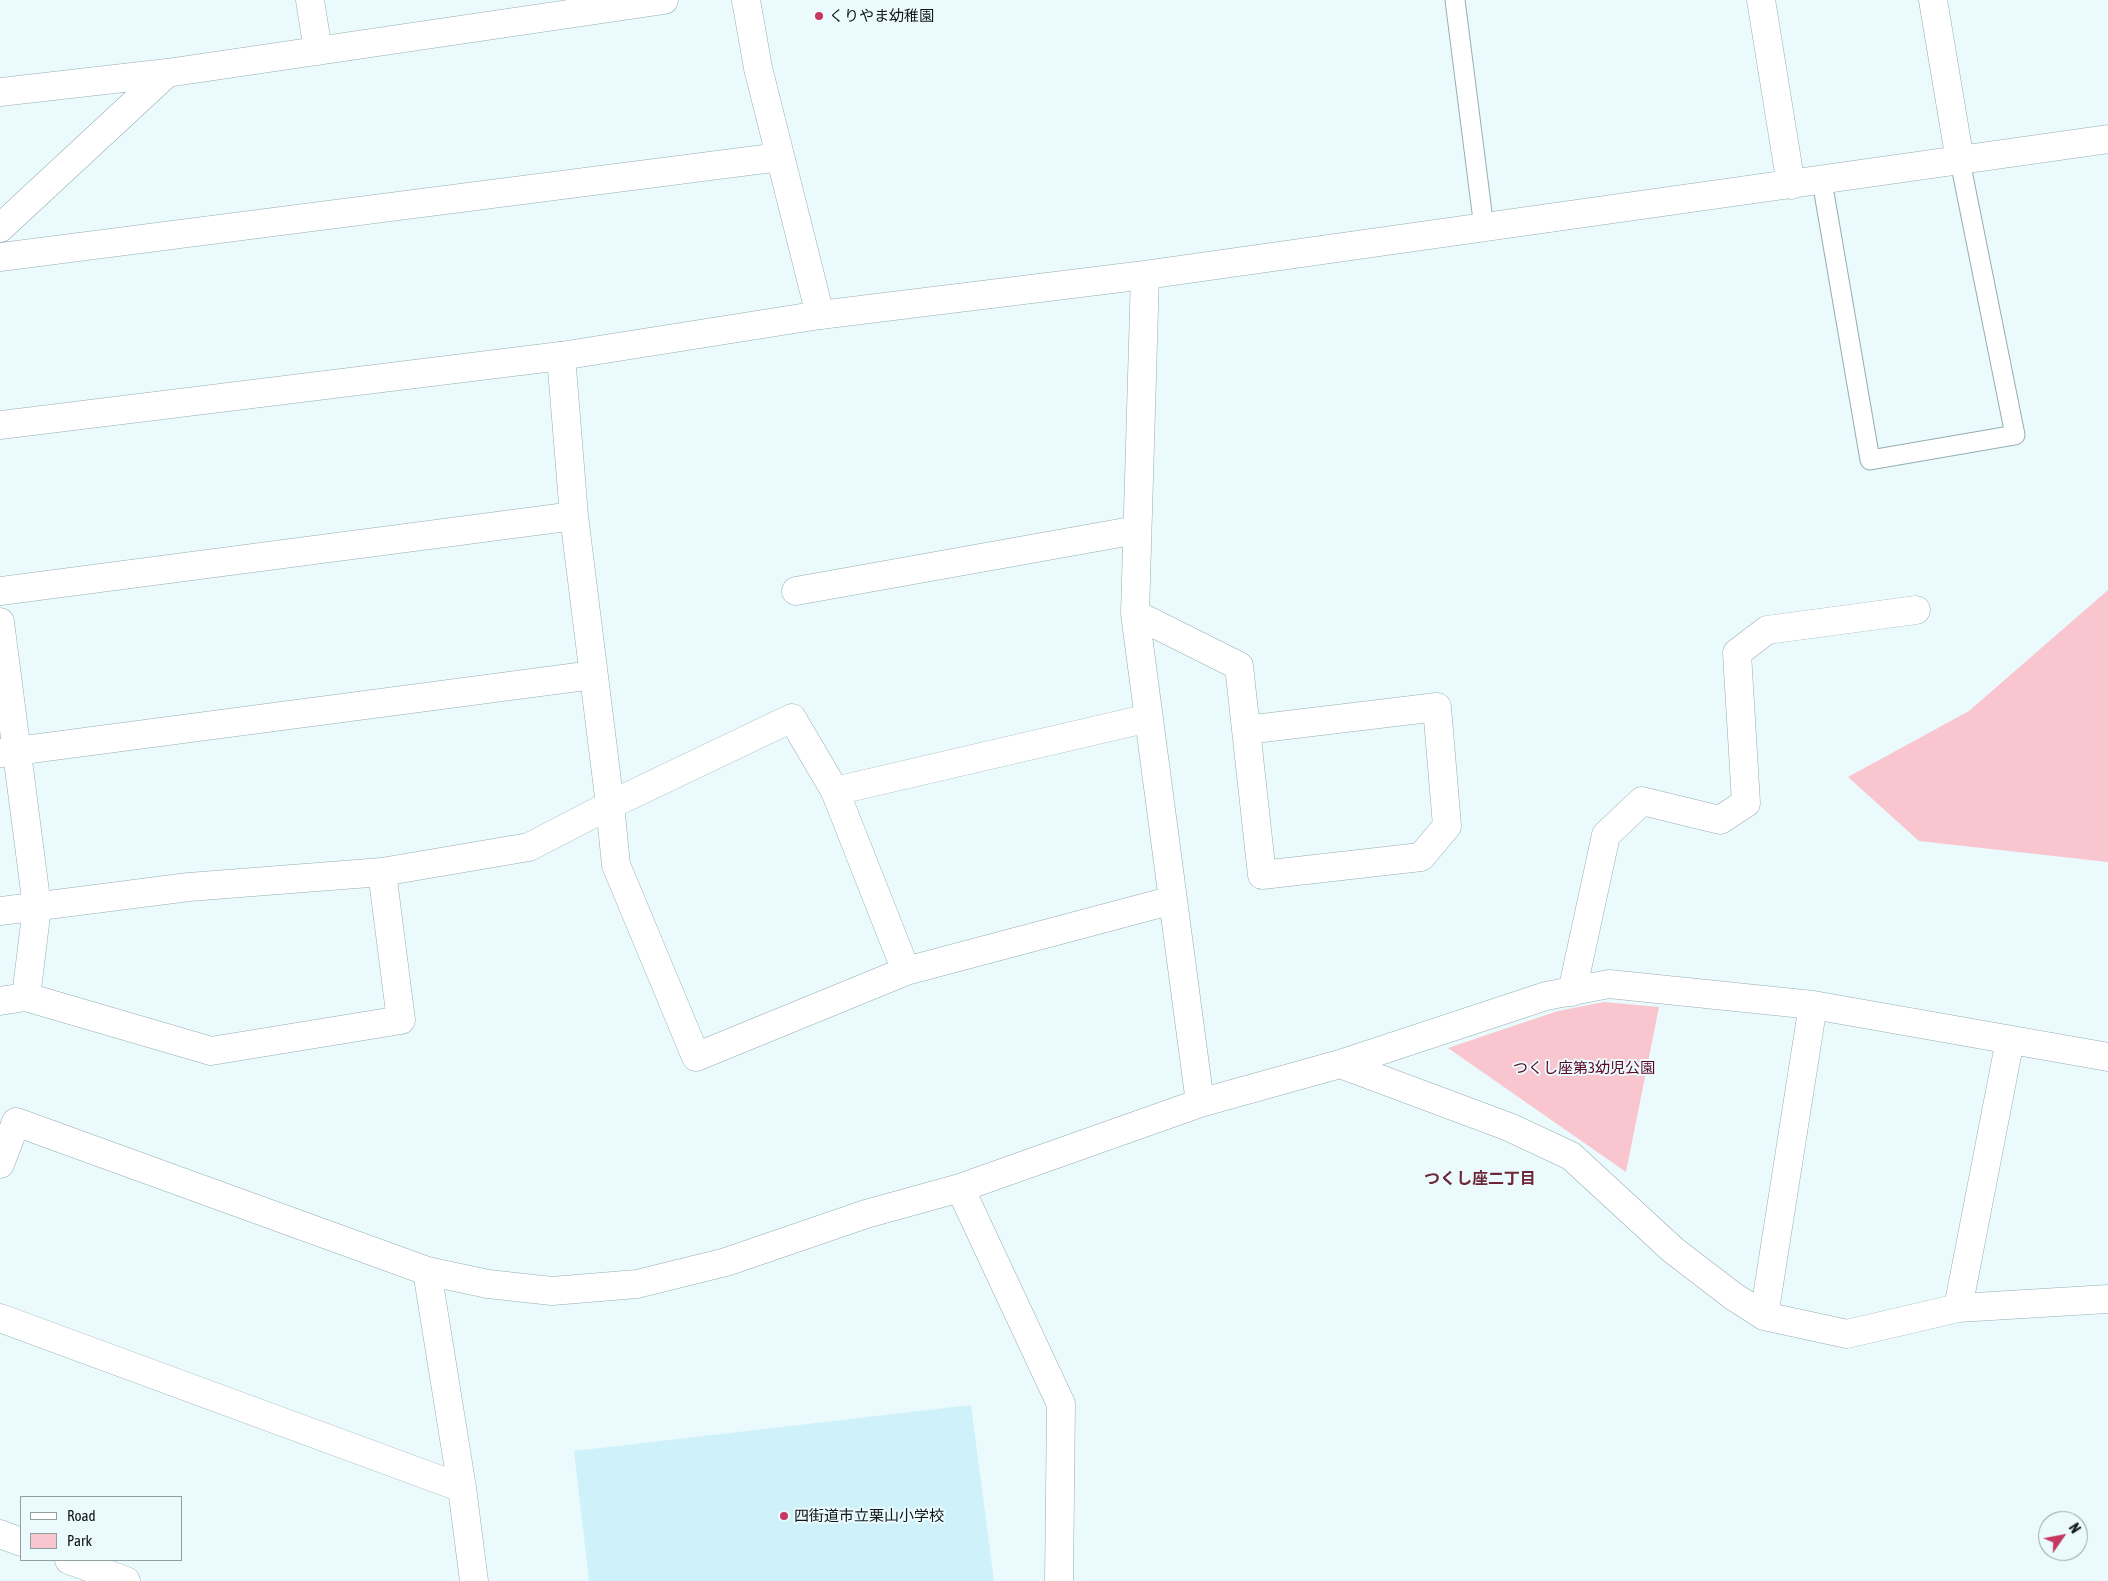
<!DOCTYPE html>
<meta charset="utf-8">
<style>
body{margin:0}
#map{position:relative;width:2108px;height:1581px;overflow:hidden;background:#ebfafd;font-family:"Asap Condensed",sans-serif}
canvas{display:block}
.legend{position:absolute;left:20px;top:1496px;width:162px;height:65px;box-sizing:border-box;background:#ebfafd;border:1px solid #929fa1;margin:0;padding:6px 9px;list-style:none;font-size:15px;color:#0d1618}
.legend li{display:flex;align-items:center;gap:10px;height:25px}
.legend b{width:25px;border:1px solid #929fa1}
.north{position:absolute;left:2038px;top:1511px;width:50px;height:50px;box-sizing:border-box;background:#ebfafd;border:1px solid #929fa1;border-radius:50%;rotate:57deg;font-size:14px;font-weight:700;line-height:20px;text-align:center;color:#0d1618}
.north::after{content:'';display:block;margin:auto;width:18px;height:22px;background:#c63761;clip-path:polygon(50% 0,100% 100%,50% 72%,0 100%)}
</style>
<div id="map">
<canvas width="2108" height="1581"></canvas>
<ul class="legend">
<li><b style="height:6px;background:#fff"></b>Road</li>
<li><b style="height:14px;background:#f9c5ce"></b>Park</li>
</ul>
<div class="north">N</div>
</div>
<script>
const g = document.querySelector('canvas').getContext('2d');
g.lineJoin = 'round';
function paint(path, color) { g.fillStyle = color; g.fill(path, 'evenodd'); }
function stroke(path, color, width, dash) { g.strokeStyle = color; g.lineWidth = width; g.lineCap = dash ? 'butt' : 'round'; g.setLineDash(dash || []); g.stroke(path); }
function drawText(font, color, halo, rows, align = 'center') {
  g.font = font + ' "Asap Condensed","Noto Sans JP",sans-serif'; g.lineWidth = 4; g.setLineDash([]); g.textBaseline = 'middle'; g.strokeStyle = halo; g.fillStyle = color; for (const [text, x, y, turn = 0] of rows) {
    g.save(); g.translate(x, y); g.rotate((+turn || 0) * Math.PI / 180); g.textAlign = isNaN(turn) ? turn : align; if (halo) g.strokeText(text, 0, 0); g.fillText(text, 0, 0); g.restore();
  }
}
paint(new Path2D(`
 M 971,1405 L 994,1581 L 589,1581 L 574,1451 Z`), '#cff2fa');
paint(new Path2D(`
 M 2108,590 L 2108,862 L 1919,841 L 1848,777 L 1969,711 Z
 M 1604,1002 L 1659,1007 L 1626,1172 L 1448,1048 L 1558,1011 Z`), '#f9c5ce');
const service = new Path2D(`
 M 1455,0 L 1484,228
 M 1822,181 L 1870,460 L 2015,435 L 1960,161`);
const minor = new Path2D(`
 M 310,0 L 318,51
 M 746,0 L 758,68 L 820,315 L 1145,275 L 2108,139
 M 1761,0 L 1791,185
 M 1933,0 L 1960,161
 M 0,92 L 167,73
 M 0,228 L 167,73 L 664,0
 M 0,257 L 780,157
 M 1145,275 L 1135,614 L 1200,1103
 M 0,591 L 574,516
 M 796,591 L 1137,530
 M 1135,614 L 1239,666 L 1262,875 L 1421,857 L 1447,826 L 1437,707 L 1246,730
 M 0,622 L 37,907 L 26,997
 M 0,753 L 593,675
 M 835,791 L 1149,718
 M 0,911 L 189,887 L 382,872 L 529,847 L 610,805 L 574,516 L 561,356
 M 906,971 L 835,791 L 792,718 L 610,805 L 616,865 L 696,1057 L 906,971 L 1173,900
 M 1572,992 L 1606,835 L 1642,801 L 1720,820 L 1746,803 L 1737,653 L 1767,630 L 1916,610
 M 0,1001 L 26,997 L 211,1051 L 401,1020 L 382,872
 M 1340,1064 L 1509,1127 L 1571,1156 L 1673,1250 L 1733,1296 L 1764,1316 L 1847,1334 L 1958,1308 L 2108,1299
 M 0,1164 L 16,1122 L 427,1271 L 488,1284 L 552,1291 L 637,1284 L 726,1262 L 866,1214 L 960,1188 L 1200,1103 L 1340,1064 L 1546,996 L 1609,984 L 1813,1005 L 2108,1057
 M 960,1188 L 1061,1404 L 1059,1581
 M 427,1271 L 462,1488 L 474,1581
 M 1958,1308 L 2010,1040
 M 1764,1316 L 1813,1005
 M 0,1318 L 462,1488`);
const tertiary = new Path2D(`
 M 0,425 L 561,356 L 820,315
 M 0,1534 L 21,1542
 M 69,1560 L 126,1581`);
stroke(service, '#95adb2', 21);
stroke(minor, '#95adb2', 29);
stroke(tertiary, '#95adb2', 29);
stroke(service, '#fff', 19);
stroke(minor, '#fff', 28);
stroke(tertiary, '#fff', 28);
for (const [x, y, r, color] of [
 [819,16,5,"#c63761"],
 [784,1516,5,"#c63761"]
]) { const dot = new Path2D(); dot.arc(x, y, r, 0, 2 * Math.PI); g.fillStyle = color; g.fill(dot); stroke(dot, '#ebfafd', 2); }
drawText('15px', '#0d1618', '#ebfafd', [
 ["くりやま幼稚園",829,16],
 ["四街道市立栗山小学校",794,1516]
], 'left');
drawText('15px', '#590624', '#ebfafd', [
 ["つくし座第3幼児公園",1584,1068]
]);
drawText('bold 16px', '#6b2638', '#ebfafd', [
 ["つくし座二丁目",1480,1179]
]);
</script>
